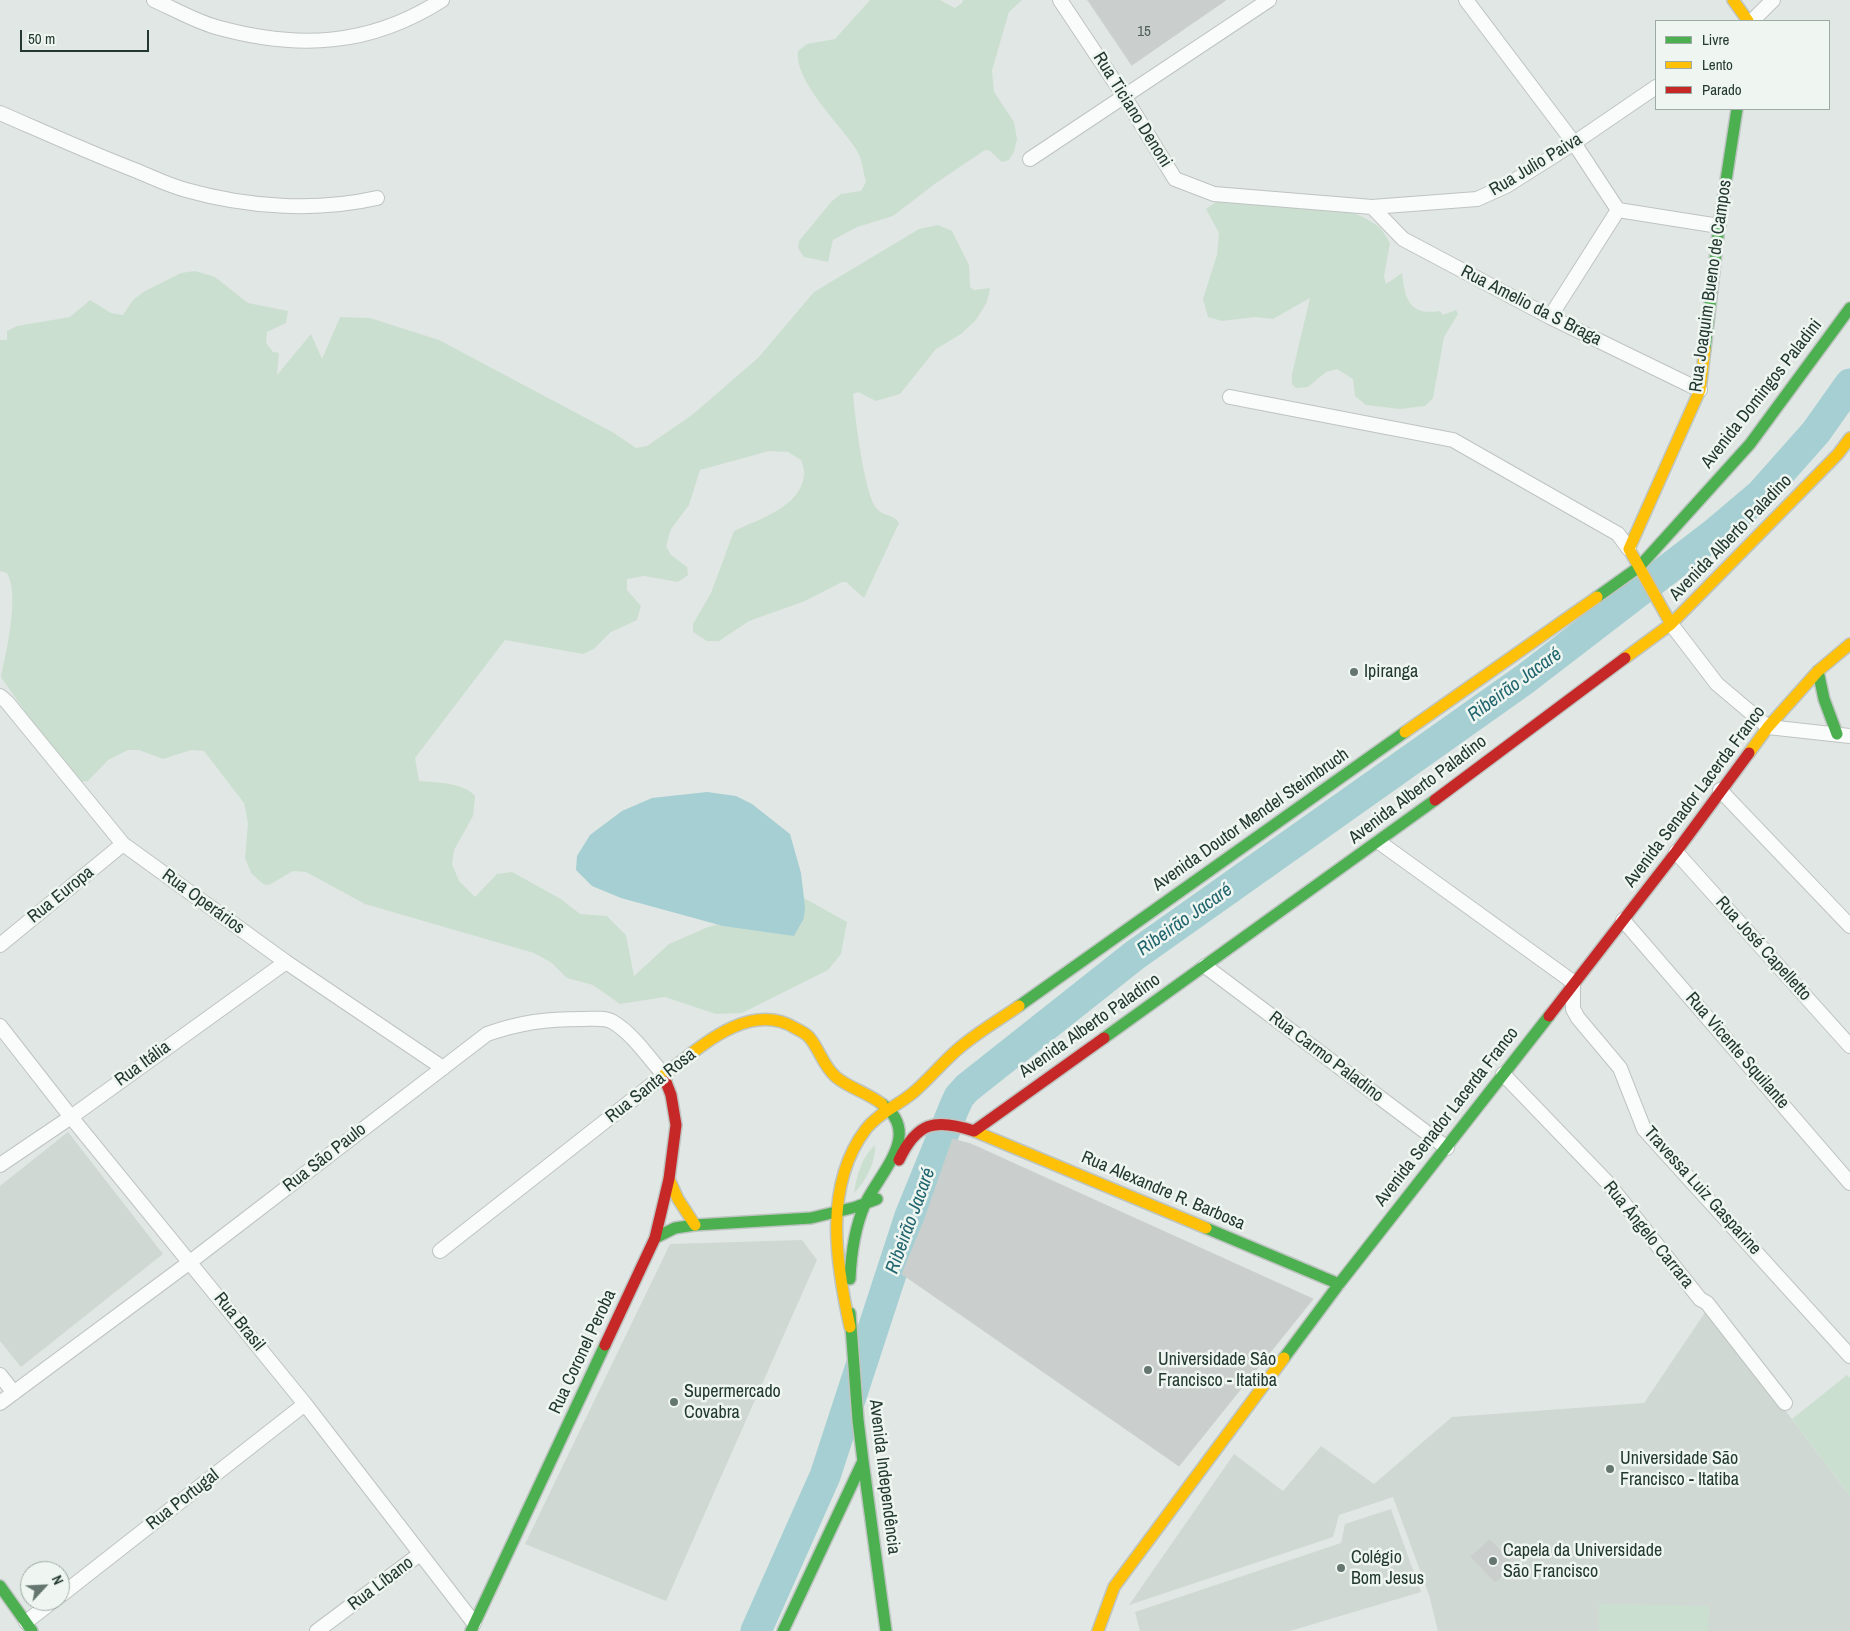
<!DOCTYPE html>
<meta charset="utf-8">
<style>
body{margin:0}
#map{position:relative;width:1850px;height:1631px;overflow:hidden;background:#e1e7e4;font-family:"Archivo Narrow",sans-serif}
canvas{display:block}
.legend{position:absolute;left:1655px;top:20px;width:175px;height:90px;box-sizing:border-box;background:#eff6f2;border:1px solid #9daaa4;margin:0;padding:6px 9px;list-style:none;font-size:15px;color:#223830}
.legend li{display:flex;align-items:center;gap:10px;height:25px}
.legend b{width:25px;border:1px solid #9daaa4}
.north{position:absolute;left:20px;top:1561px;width:50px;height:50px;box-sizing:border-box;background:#eff6f2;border:1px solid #9daaa4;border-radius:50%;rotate:65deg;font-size:14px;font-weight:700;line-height:20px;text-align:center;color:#223830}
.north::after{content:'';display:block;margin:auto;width:18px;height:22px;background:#65756f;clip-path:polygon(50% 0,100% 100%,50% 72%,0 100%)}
.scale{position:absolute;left:20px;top:30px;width:129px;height:22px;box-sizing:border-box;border:2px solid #223830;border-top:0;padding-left:6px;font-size:15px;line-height:18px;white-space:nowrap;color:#223830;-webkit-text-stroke:4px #eff6f2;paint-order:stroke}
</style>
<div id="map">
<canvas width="1850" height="1631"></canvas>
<ul class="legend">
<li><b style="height:6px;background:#4caf50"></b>Livre</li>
<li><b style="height:6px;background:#ffc107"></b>Lento</li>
<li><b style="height:6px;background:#c62828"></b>Parado</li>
</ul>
<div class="north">N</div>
<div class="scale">50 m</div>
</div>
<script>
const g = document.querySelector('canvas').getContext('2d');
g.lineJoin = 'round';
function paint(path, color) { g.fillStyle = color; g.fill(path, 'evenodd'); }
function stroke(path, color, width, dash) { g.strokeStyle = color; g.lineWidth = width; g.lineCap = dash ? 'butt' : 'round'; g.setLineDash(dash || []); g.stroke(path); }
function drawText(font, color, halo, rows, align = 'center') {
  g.font = font + ' "Archivo Narrow",sans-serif'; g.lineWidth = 5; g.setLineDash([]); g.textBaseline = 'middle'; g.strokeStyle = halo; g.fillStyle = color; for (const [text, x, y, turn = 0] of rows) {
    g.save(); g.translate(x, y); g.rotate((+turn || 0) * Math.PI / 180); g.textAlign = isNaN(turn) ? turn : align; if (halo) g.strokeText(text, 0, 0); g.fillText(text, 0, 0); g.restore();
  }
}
paint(new Path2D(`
 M 68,1132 L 163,1254 L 21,1367 L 0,1341 L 0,1186 Z
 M 802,1240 L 817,1260 L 666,1601 L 525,1544 L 670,1244 Z
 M 1708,1308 L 1850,1496 L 1850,1631 L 1438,1631 L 1429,1595 L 1393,1497 L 1339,1515 L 1333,1537 L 1129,1605 L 1234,1454 L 1283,1491 L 1321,1446 L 1374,1484 L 1452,1417 L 1644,1403 Z
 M 1391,1509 L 1421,1592 L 1290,1631 L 1140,1631 L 1135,1612 L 1341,1543 L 1345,1524 Z`), '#d0d8d4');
paint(new Path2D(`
 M 870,0 L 940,0 L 955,8 L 962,3 L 963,0 L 1022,0 L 1009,12 L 992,70 L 994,92 L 1014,122 L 1017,139 L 1014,152 L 1009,160 L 1002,162 L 990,151 L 985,150 L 936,183 L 893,216 L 857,227 L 833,240 L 828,262 L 804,257 L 798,248 L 799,241 L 832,201 L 841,194 L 861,191 L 866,182 C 863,172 862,158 856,149 C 840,124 794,81 798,51 L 807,44 L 835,39 Z
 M 1220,199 C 1264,201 1344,198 1379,227 C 1383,231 1387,238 1390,243 L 1384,276 L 1386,284 L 1402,273 C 1405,299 1409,316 1440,311 L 1443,315 L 1456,310 L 1458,314 L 1444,337 L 1433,398 L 1425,406 L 1400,409 L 1366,405 L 1355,396 L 1353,379 L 1337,369 L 1326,372 L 1308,387 L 1296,388 L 1292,384 L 1292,374 L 1310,298 L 1273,319 L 1255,317 L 1222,321 L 1208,317 L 1203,299 L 1217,255 L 1219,233 L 1206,209 Z
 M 938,225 L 952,231 L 969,265 L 970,287 L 974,290 L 990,288 L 987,302 L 976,320 L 961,334 L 936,349 L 900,394 L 876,401 L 858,392 L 853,394 C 855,416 864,494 877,509 C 883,516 894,514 899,523 L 864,598 L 846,582 L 842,582 L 805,601 L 749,621 L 719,641 L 707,641 L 693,632 L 693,624 L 711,593 L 734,531 C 759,519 801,507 804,475 C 805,470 802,464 801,460 L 788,452 L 769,451 L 700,470 L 689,505 L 671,529 L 666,546 L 671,555 L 687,567 L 688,575 L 678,582 L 644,576 L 627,579 L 627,590 L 641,606 L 637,620 L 611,632 L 594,649 L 583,654 L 505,640 L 415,758 L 419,781 C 435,782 465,783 475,796 L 473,816 L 454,850 L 452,864 L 459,881 L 475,897 L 497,874 L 512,872 L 561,899 L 580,914 L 607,916 L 626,935 L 634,976 L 669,944 L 708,927 L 742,917 L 793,892 L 847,922 L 841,954 L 828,970 L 742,1013 L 716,1014 L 665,997 L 620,1004 L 593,985 L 567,978 L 552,963 L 534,953 L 365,904 L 306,872 L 293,871 L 269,885 L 263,884 L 251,873 L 245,858 L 248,823 L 244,803 L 204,751 L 191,750 L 163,759 L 139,750 L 128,750 L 108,760 L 88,781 L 78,782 L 68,774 L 1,677 C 6,651 20,596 7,573 L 0,571 L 0,340 L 7,340 L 7,331 L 17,326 L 70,317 L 90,300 L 111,313 L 123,315 L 133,300 L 145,291 L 181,273 L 195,271 L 215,277 L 248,303 L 288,311 L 286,323 L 267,332 L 266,343 L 273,352 L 279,353 L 277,375 L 311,334 L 322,359 L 340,317 L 370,318 L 439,340 L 614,433 L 636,448 L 647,446 L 692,415 L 758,358 L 814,292 L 919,229 Z
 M 875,1145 C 876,1161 866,1182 854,1193 C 857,1175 861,1158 875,1145 Z
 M 1847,1375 L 1850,1378 L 1850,1496 L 1792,1419 Z
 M 1599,1604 L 1709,1606 L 1708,1631 L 1599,1631 Z`), '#cbdfd0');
paint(new Path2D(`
 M 707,792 L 736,796 L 752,804 L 790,834 L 801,873 L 805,907 L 804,918 L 794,936 L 723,926 L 621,898 L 592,886 L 576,870 L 577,856 L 590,835 L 622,811 L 652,798 Z`), '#a5cfd2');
stroke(new Path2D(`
 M 756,1631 L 825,1476 L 910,1216 L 954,1108 L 959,1097 L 967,1088 L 1135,955 L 1525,679 L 1715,533 L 1761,494 L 1816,432 L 1850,384`), '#a5cfd2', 31);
const building = new Path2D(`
 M 1088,0 L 1226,0 L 1132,65 Z
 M 953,1139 L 971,1144 L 1313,1299 L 1179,1466 L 902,1274 L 924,1221 Z
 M 1490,1540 L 1514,1565 L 1495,1582 L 1471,1557 Z`);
paint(building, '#cacfcd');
stroke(building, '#cad0cd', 1);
const street = new Path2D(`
 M 154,0 C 174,9 195,21 216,27 C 298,50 370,46 442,0
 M 1060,0 L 1124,96 L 1175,179 L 1214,194 L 1372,207 L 1477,199 L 1506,186 L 1574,143 L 1656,87
 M 1466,0 L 1574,143 L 1618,210
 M 1752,21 L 1773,0
 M 0,113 C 44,132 88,152 132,169 C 150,176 167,185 186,190 C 246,207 315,212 377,198
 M 1030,159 L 1269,0
 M 1372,207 L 1403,239 L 1550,317 L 1700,390
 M 1618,210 L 1719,226
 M 1550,317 L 1618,210
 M 1230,397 L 1453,440 L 1618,534 L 1629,549
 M 1671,624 L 1717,684 L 1768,727 L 1850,736
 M 0,696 L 7,702 L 123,844 L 286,962 L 443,1068
 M 1720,790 L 1850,926
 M 1379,842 L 1573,982 L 1573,1009 L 1578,1018 L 1620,1068 L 1644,1129 L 1850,1356
 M 1676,852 L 1850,1046
 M 1623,920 L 1850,1183
 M 0,945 L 123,844
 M 1205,966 L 1447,1148
 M 0,1026 L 71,1117 L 305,1404 L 474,1623
 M 1503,1074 L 1607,1182 L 1700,1299 L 1707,1303 L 1785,1403
 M 0,1165 L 71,1117 L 286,962
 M 0,1375 L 14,1393
 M 0,1403 L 190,1262 L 487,1034 C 522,1022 546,1019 582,1019 C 591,1019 605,1017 613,1022 C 633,1034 648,1057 664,1075 L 440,1251
 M 60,1596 L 305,1404
 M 26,1622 L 53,1601
 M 317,1631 L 420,1554`);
const fast = new Path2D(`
 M 1705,349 L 1719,226 L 1737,109
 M 1597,597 L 1639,567 L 1750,444 L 1850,308
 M 1818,671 L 1824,699 L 1837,734
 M 1019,1006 L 1405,732
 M 1104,1038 L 1435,800
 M 1206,1228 L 1339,1284
 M 655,1238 L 675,1228 L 695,1225 L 811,1218 L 856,1207 L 877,1199
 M 850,1279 C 851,1254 855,1227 865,1204 C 880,1172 923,1134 882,1104
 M 1284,1358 L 1339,1284 L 1549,1016
 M 863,1461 L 886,1631
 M 0,1586 L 32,1631
 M 471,1631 L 605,1345
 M 783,1631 L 863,1461 L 858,1420 L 850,1313`);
const slow = new Path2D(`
 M 1733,0 L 1748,21
 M 1671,624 L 1629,549 L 1700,390 L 1705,349
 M 1625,658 L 1671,624 L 1838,454 L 1850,438
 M 1405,732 L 1597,597
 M 1749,753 L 1768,727 L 1818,671 L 1850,644
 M 666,1082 L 664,1075 C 699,1048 749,1000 795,1028 C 799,1030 805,1033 808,1036 C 819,1047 822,1065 836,1077 C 849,1088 868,1093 882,1104
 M 974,1131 L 1206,1228
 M 669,1179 L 678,1199 L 695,1225
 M 850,1327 C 836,1263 823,1186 866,1129 C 878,1113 899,1105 914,1092 C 929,1079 942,1063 957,1050 C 976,1033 999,1020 1019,1006
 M 1098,1631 L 1114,1587 L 1284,1358`);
const jam = new Path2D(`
 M 1435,800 L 1625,658
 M 1549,1016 L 1676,852 L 1749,753
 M 899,1160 C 917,1122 935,1118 974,1131 L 1104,1038
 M 605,1345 L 655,1238 L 669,1179 L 676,1125 L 671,1095 L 666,1082`);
stroke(street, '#bec4c1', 16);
stroke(fast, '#bec4c1', 14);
stroke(slow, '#bec4c1', 14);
stroke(jam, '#bec4c1', 14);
stroke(street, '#fafbfb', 14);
stroke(fast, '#4caf50', 11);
stroke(slow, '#ffc107', 11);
stroke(jam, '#c62828', 11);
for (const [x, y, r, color] of [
 [1354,672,5,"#65756f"],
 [1148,1370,5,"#65756f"],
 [674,1402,5,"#65756f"],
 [1610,1469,5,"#65756f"],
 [1493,1561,5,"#65756f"],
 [1341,1568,5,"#65756f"]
]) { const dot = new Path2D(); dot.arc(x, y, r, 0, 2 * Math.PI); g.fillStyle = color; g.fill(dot); stroke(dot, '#eff6f2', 2); }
drawText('15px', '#4d5e58', null, [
 ["15",1144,32]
]);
drawText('18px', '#223830', '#eff6f2', [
 ["Rua Ticiano Denoni",1132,110,58],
 ["Rua Julio Paiva",1536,165,-31],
 ["Rua Joaquim Bueno de Campos",1711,286,-82],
 ["Rua Amelio da S Braga",1531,306,27],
 ["Avenida Domingos Paladini",1762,394,-52],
 ["Avenida Alberto Paladino",1731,538,-46],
 ["Avenida Alberto Paladino",1418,790,-37],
 ["Avenida Senador Lacerda Franco",1695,797,-53],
 ["Avenida Doutor Mendel Steimbruch",1251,820,-35],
 ["Rua Europa",61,895,-39],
 ["Rua Operários",203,902,36],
 ["Rua José Capelletto",1763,949,48],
 ["Avenida Alberto Paladino",1090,1026,-35],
 ["Rua Vicente Squilante",1737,1051,49],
 ["Rua Carmo Paladino",1326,1057,37],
 ["Rua Itália",143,1064,-36],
 ["Rua Santa Rosa",651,1086,-38],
 ["Avenida Senador Lacerda Franco",1447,1117,-52],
 ["Rua São Paulo",325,1158,-38],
 ["Rua Alexandre R. Barbosa",1163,1191,23],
 ["Travessa Luiz Gasparine",1702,1191,48],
 ["Rua Ângelo Carrara",1648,1235,51],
 ["Rua Brasil",239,1322,51],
 ["Rua Coronel Peroba",583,1352,-65],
 ["Avenida Independência",884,1477,83],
 ["Rua Portugal",183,1500,-38],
 ["Rua Líbano",381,1584,-37]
]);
drawText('18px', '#223830', '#eff6f2', [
 ["Ipiranga",1364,672],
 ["Universidade Sâo",1158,1360],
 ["Francisco - Itatiba",1158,1381],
 ["Supermercado",684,1392],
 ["Covabra",684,1413],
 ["Universidade São",1620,1459],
 ["Francisco - Itatiba",1620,1480],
 ["Capela da Universidade",1503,1551],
 ["São Francisco",1503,1572],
 ["Colégio",1351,1558],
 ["Bom Jesus",1351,1579]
], 'left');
drawText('italic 19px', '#21666e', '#eff6f2', [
 ["Ribeirão Jacaré",1515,685,-36],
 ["Ribeirão Jacaré",1185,920,-35],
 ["Ribeirão Jacaré",911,1221,-70]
]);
</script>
